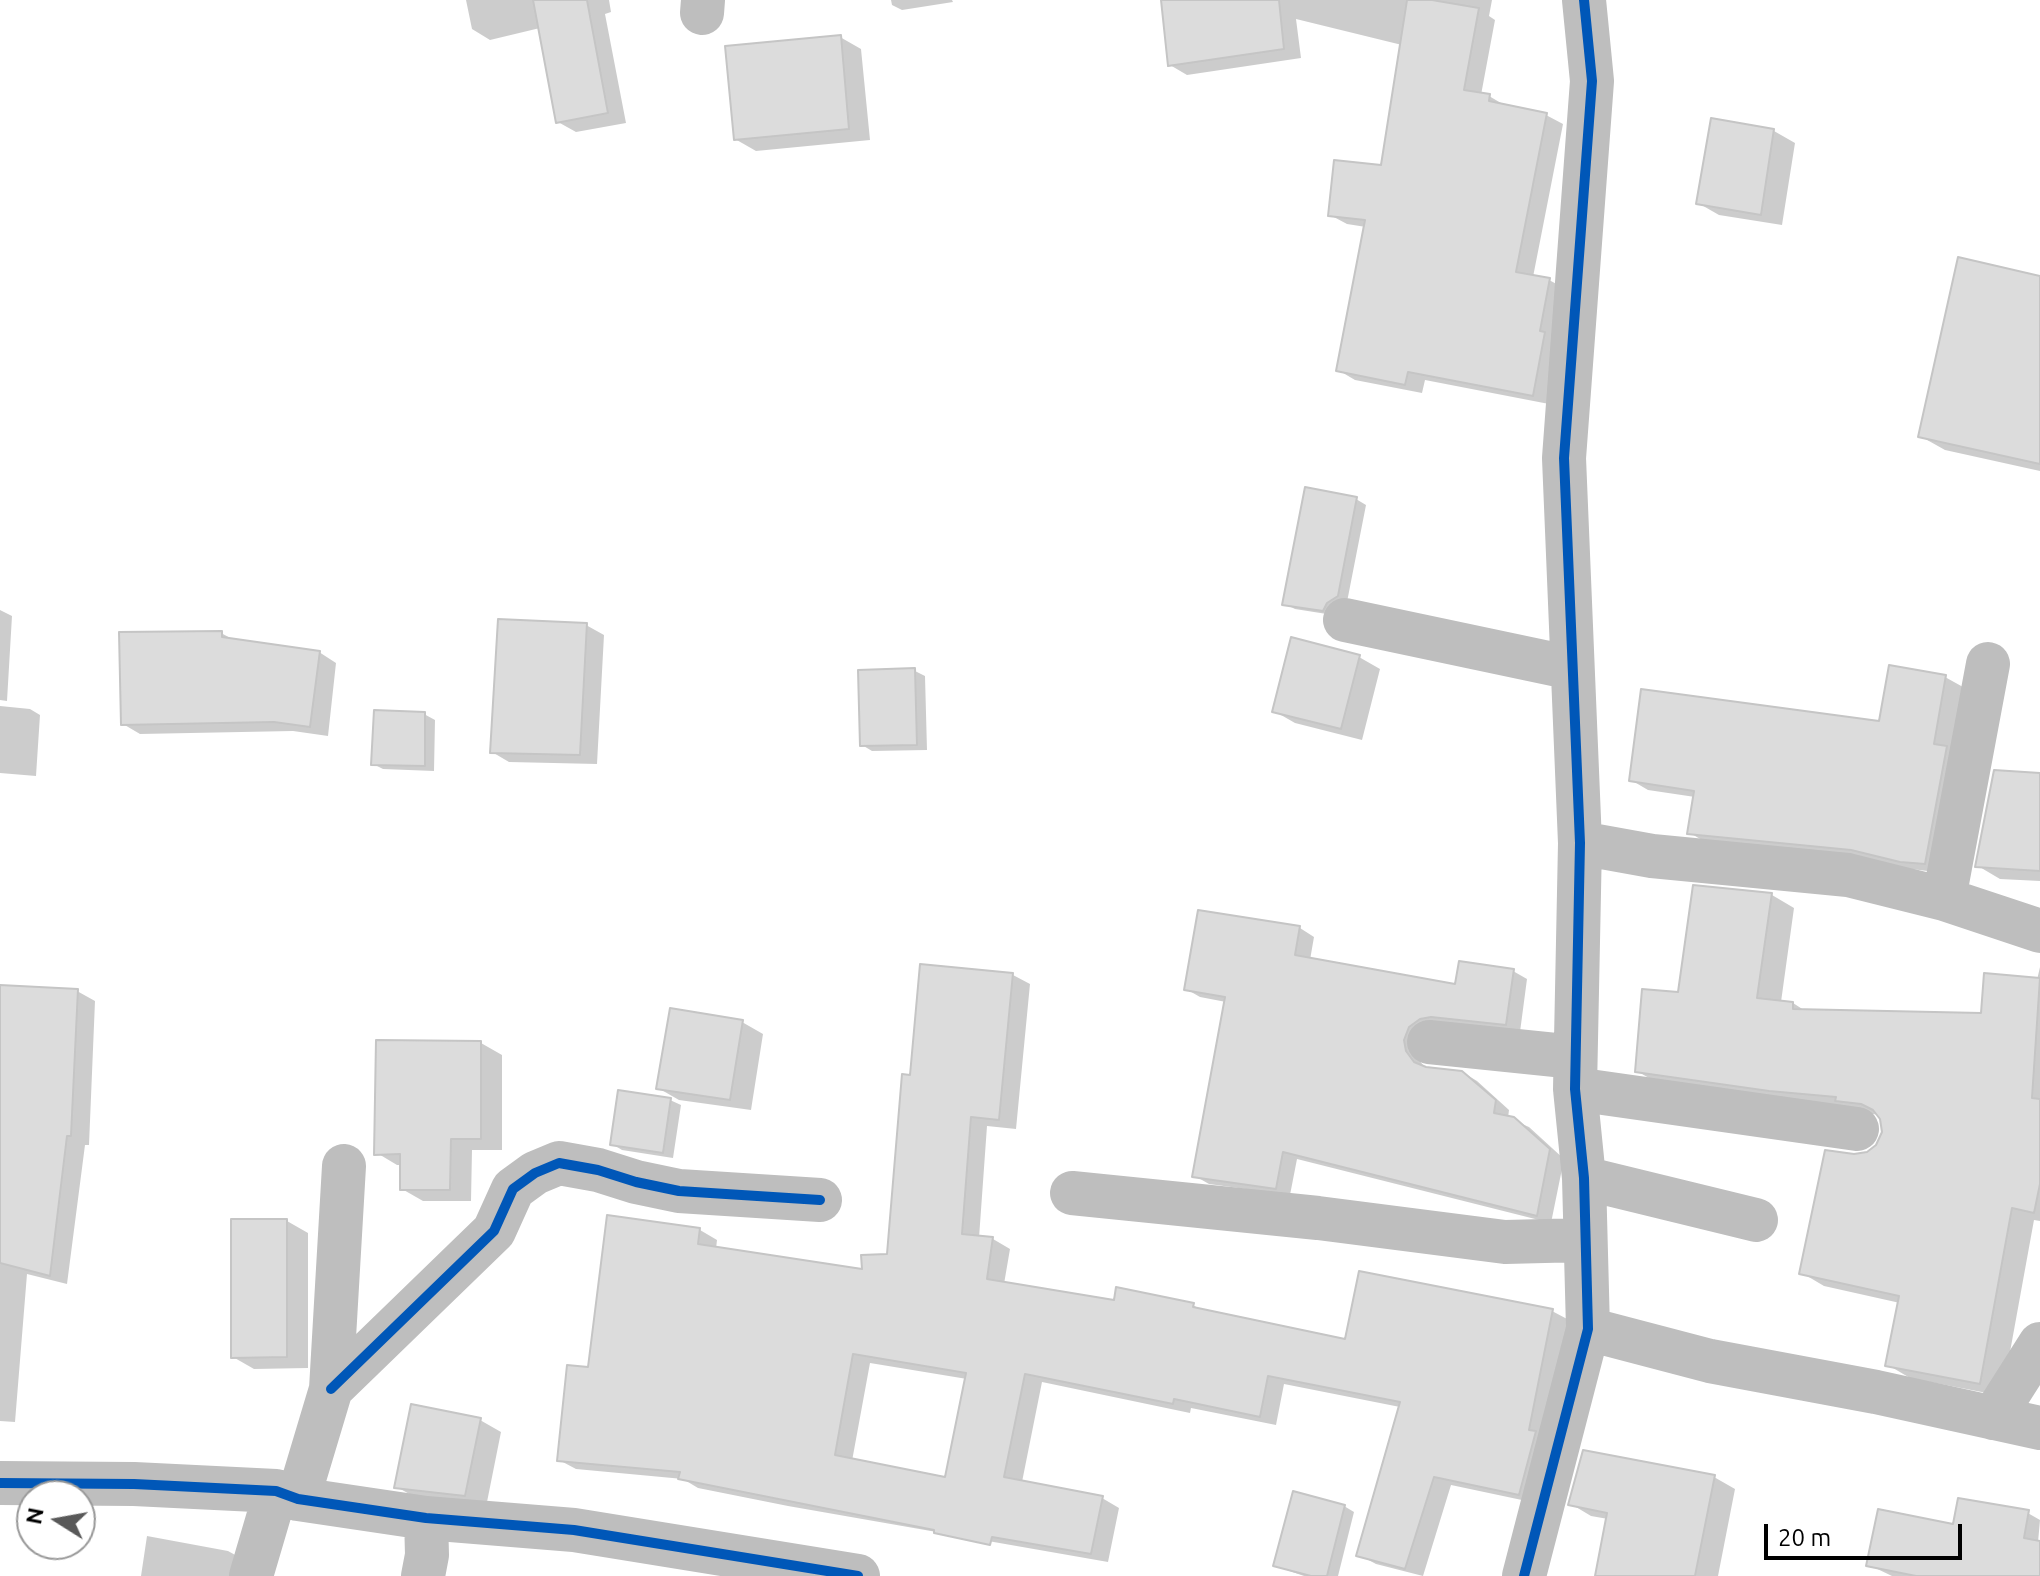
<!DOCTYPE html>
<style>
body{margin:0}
#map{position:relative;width:2040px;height:1576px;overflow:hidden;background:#fff;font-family:Ubuntu,sans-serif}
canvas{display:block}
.north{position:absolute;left:16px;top:1480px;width:80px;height:80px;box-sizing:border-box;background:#fff;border:2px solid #999;border-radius:50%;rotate:281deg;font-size:22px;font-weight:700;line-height:32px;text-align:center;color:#000}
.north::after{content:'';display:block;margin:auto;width:28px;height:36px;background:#595959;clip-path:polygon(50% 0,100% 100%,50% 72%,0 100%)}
.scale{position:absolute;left:1764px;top:1524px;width:198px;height:36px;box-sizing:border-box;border:4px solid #000;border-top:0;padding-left:10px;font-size:24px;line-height:28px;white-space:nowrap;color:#000;-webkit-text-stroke:6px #fff;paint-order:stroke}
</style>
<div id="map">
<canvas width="2040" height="1576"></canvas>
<div class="north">N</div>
<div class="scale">20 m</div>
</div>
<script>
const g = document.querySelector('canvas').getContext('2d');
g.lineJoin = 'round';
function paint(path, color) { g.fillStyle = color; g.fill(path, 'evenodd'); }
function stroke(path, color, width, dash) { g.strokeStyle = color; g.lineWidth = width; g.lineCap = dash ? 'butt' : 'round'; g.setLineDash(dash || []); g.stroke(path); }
paint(new Path2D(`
 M 466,0 L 609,0 L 611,12 L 605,14 L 626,123 L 576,132 L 558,122 L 540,28 L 490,40 L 472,29 Z
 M 891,0 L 952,0 L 953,2 L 902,10 L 892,5 Z
 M 1163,0 L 1492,0 L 1489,16 L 1495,20 L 1481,95 L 1489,96 L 1506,106 L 1546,115 L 1563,124 L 1533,277 L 1549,280 L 1566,289 L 1549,404 L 1425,380 L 1422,393 L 1355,380 L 1338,370 L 1366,227 L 1347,224 L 1330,215 L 1383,168 L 1402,45 L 1296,19 L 1301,58 L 1187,75 L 1170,65 Z
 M 840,37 L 861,49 L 870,140 L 756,151 L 735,139 Z
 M 1774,131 L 1795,143 L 1782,225 L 1719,215 L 1698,203 Z
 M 2040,278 L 2040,471 L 1945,450 L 1920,436 Z
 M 1356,499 L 1366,505 L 1347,602 L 1333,615 L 1295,609 L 1285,604 Z
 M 0,610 L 12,616 L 7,701 L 0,700 Z
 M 586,625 L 604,635 L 597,764 L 509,762 L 492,752 Z
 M 221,633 L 236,641 L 319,652 L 336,663 L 328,736 L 293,731 L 140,734 L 123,724 Z
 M 1359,657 L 1380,669 L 1362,740 L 1295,723 L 1274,711 Z
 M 915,671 L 925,676 L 927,750 L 872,751 L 862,745 Z
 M 1945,677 L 1963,687 L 1943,873 L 1707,843 L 1690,833 L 1695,797 L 1648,790 L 1631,780 L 1881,724 Z
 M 0,706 L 30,709 L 40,715 L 36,776 L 0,773 Z
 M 424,714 L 435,720 L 434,771 L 383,769 L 373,764 Z
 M 2040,775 L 2040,881 L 2000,879 L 1978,866 Z
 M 1772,895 L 1794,908 L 1781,1002 L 1793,1003 L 1807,1012 L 1983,1015 L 2037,980 L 2040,967 L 2040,1221 L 2034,1220 L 2002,1396 L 1910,1378 L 1888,1365 L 1900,1303 L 1824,1286 L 1802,1273 L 1854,1156 L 1868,1154 L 1878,1146 L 1884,1132 L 1880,1115 L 1659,1084 L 1637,1071 L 1680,994 Z
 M 1300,928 L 1314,937 L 1310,960 L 1457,987 L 1513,971 L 1527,979 L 1520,1032 L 1418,1047 L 1420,1061 L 1426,1069 L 1462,1072 L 1477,1081 L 1509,1110 L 1508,1118 L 1529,1127 L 1564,1159 L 1551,1223 L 1297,1159 L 1290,1195 L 1209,1184 L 1195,1176 L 1226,1002 L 1200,997 L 1186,989 Z
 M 1013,975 L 1030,984 L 1016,1129 L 987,1126 L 979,1238 L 993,1239 L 1010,1249 L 1004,1284 L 1115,1303 L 1193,1305 L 1204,1312 L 1347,1341 L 1552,1311 L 1569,1320 L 1536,1503 L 1451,1485 L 1423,1576 L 1376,1564 L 1359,1555 L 1400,1407 L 1284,1384 L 1276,1425 L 1191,1408 L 1190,1413 L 1042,1382 L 1022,1482 L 1102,1498 L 1119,1508 L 1108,1562 L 788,1506 L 698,1488 L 683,1479 L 576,1469 L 559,1460 L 589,1369 L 609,1218 L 700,1230 L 717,1240 L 716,1249 L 864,1272 L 888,1256 L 911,1077 ZM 870,1363 L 967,1379 L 947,1479 L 852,1461 Z
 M 0,987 L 77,991 L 95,1001 L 89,1145 L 85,1145 L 67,1284 L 27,1274 L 15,1422 L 0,1421 Z
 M 742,1022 L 763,1034 L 751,1110 L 679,1100 L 658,1088 Z
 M 481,1043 L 502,1055 L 502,1150 L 472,1150 L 471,1201 L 423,1201 L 402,1189 L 402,1165 L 397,1165 L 377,1153 Z
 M 670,1100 L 681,1105 L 673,1158 L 622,1150 L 612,1144 Z
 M 287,1221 L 308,1233 L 308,1368 L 254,1369 L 233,1357 Z
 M 480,1420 L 501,1432 L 486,1507 L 418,1499 L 397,1487 Z
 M 1714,1477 L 1735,1489 L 1718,1576 L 1603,1576 L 1608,1519 L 1591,1516 L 1571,1504 Z
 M 1344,1506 L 1354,1512 L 1338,1576 L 1304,1576 L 1275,1566 Z
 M 2026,1512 L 2040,1520 L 2035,1576 L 1892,1576 L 1869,1565 L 1955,1526 Z
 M 147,1536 L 228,1551 L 248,1562 L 246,1576 L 141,1576 Z`), '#0003');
const building = new Path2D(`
 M 533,0 L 587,0 L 608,113 L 556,123 Z
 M 1161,0 L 1279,0 L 1284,49 L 1168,66 Z
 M 1407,0 L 1432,0 L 1479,8 L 1464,90 L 1490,94 L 1489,101 L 1547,113 L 1516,272 L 1550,278 L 1540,331 L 1545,332 L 1533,396 L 1408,372 L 1405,385 L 1336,371 L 1365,220 L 1328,216 L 1334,160 L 1381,165 Z
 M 841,35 L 849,129 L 734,140 L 725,46 Z
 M 1711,118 L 1774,129 L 1761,215 L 1696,204 Z
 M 1958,257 L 2040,276 L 2040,464 L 1918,437 Z
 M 1305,487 L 1357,497 L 1338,596 L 1327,603 L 1323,611 L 1282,605 Z
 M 498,619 L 587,623 L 580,755 L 490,753 Z
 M 222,631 L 222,637 L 320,651 L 310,727 L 274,722 L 121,725 L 119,632 Z
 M 1291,637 L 1360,655 L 1341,729 L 1272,712 Z
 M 1889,665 L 1946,675 L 1934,744 L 1947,746 L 1925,864 L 1900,862 L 1851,850 L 1687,834 L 1694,791 L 1629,781 L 1641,689 L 1879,721 Z
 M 915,668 L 917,745 L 860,746 L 858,670 Z
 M 374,710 L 425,712 L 425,766 L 371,765 Z
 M 1994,770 L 2040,773 L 2040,871 L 1975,867 Z
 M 1693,885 L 1772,893 L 1757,998 L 1793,1002 L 1793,1009 L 1981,1013 L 1984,973 L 2040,978 L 2032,1098 L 2040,1099 L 2040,1184 L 2034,1213 L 2012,1208 L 1980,1384 L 1885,1366 L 1899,1296 L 1799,1274 L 1825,1150 L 1854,1154 L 1867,1152 L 1876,1145 L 1882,1132 L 1880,1119 L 1873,1110 L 1861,1104 L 1835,1101 L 1836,1097 L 1769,1091 L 1635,1072 L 1642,989 L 1678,992 Z
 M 1198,910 L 1300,926 L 1295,955 L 1455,984 L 1459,961 L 1514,969 L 1506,1025 L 1431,1017 L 1420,1019 L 1409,1027 L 1404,1040 L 1406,1051 L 1414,1062 L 1426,1067 L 1462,1071 L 1496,1100 L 1494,1113 L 1514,1117 L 1550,1149 L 1537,1216 L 1283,1152 L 1276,1189 L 1192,1177 L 1225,997 L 1184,990 Z
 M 920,964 L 1013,973 L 999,1120 L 971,1117 L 962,1234 L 993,1237 L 987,1279 L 1114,1300 L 1116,1287 L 1194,1303 L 1193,1307 L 1345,1339 L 1359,1271 L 1553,1309 L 1529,1430 L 1536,1431 L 1519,1495 L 1434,1477 L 1405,1569 L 1356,1556 L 1400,1402 L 1268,1376 L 1260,1417 L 1174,1399 L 1173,1404 L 1025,1374 L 1004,1477 L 1103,1496 L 1091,1554 L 992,1537 L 990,1545 L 934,1533 L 934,1530 L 678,1479 L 680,1472 L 557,1461 L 567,1365 L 588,1367 L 607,1215 L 700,1228 L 698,1244 L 862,1269 L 861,1255 L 887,1254 L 902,1074 L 910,1075 ZM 853,1354 L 966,1373 L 945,1477 L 835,1455 Z
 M 0,985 L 78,989 L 71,1136 L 67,1136 L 50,1276 L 0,1263 Z
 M 670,1008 L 743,1020 L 730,1100 L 656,1089 Z
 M 376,1040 L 481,1041 L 481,1139 L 451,1139 L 450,1190 L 400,1190 L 400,1154 L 374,1155 Z
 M 618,1090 L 671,1098 L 663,1153 L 610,1145 Z
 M 231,1219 L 287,1219 L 287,1357 L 231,1358 Z
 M 411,1404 L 481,1418 L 465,1496 L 394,1488 Z
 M 1583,1450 L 1715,1475 L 1695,1576 L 1595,1576 L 1607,1513 L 1568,1505 Z
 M 1293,1491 L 1345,1505 L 1327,1576 L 1311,1576 L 1273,1566 Z
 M 1958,1498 L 2029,1510 L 2024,1538 L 2040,1541 L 2040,1576 L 1916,1576 L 1866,1566 L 1878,1509 L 1953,1524 Z`);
paint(building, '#dcdcdc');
stroke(building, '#c5c5c5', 2);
stroke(new Path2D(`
 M 702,13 L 703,0
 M 1345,620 L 1572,668
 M 1580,843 L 1652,856 L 1848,875 L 1944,899 L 2040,931
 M 1944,899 L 1988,664
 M 1429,1042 L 1575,1057
 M 1575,1089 L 1857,1129
 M 1584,1178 L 1756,1220
 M 1072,1193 L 1318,1218 L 1505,1242 L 1584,1240
 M 1588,1329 L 1710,1361 L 1876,1392 L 2040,1428
 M 331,1389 L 494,1231 L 513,1189 L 535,1173 L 559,1163 L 598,1170 L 636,1182 L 679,1191 L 820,1200
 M 1993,1418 L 2040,1344
 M 0,1483 L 134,1484 L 276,1491 L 298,1499 L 426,1518 L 574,1530 L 858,1576
 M 298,1499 L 331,1389 L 344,1166
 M 251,1576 L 276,1491
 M 423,1576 L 427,1555 L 426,1518
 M 1524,1576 L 1588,1329 L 1584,1178 L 1575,1089 L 1580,843 L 1564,458 L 1592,81 L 1584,0`), '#bebebe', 44);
stroke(new Path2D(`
 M 331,1389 L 494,1231 L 513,1189 L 535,1173 L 559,1163 L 598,1170 L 636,1182 L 679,1191 L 820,1200
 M 0,1483 L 134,1484 L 276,1491 L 298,1499 L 426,1518 L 574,1530 L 858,1576
 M 1524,1576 L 1588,1329 L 1584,1178 L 1575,1089 L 1580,843 L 1564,458 L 1592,81 L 1584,0`), '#0057b8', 10);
</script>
